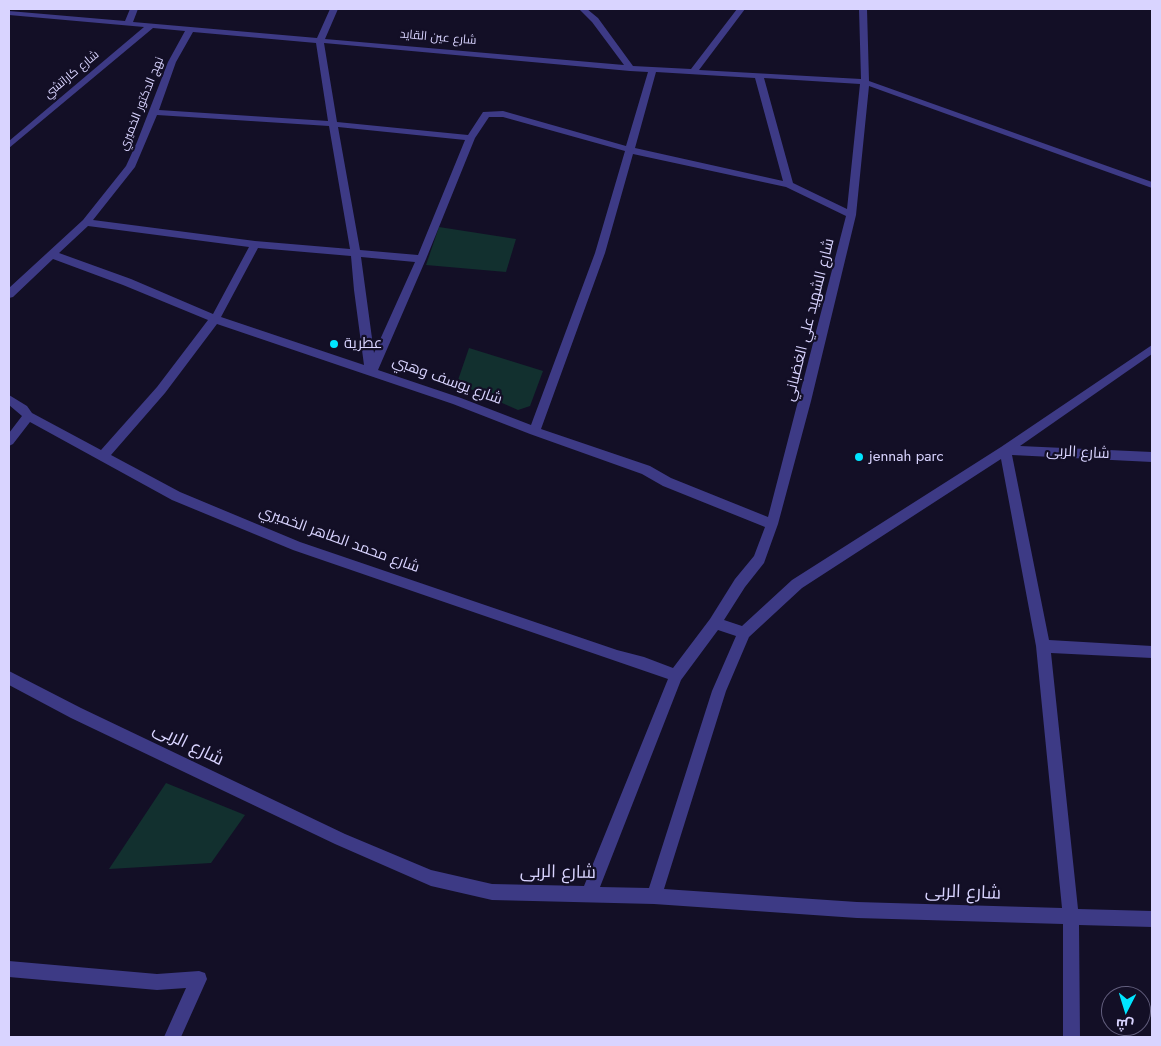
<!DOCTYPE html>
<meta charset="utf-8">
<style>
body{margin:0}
#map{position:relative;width:1161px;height:1046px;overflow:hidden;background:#130f26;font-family:Jost,Cairo,sans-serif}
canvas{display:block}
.frame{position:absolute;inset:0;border:10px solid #d9d4ff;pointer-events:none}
.north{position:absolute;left:1101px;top:986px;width:50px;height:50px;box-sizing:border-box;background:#130f26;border:1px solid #625e7d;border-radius:50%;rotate:185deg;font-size:14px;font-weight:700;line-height:20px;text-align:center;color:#d9d4ff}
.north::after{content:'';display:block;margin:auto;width:18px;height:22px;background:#00e5ff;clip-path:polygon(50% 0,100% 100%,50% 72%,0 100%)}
</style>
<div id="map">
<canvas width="1161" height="1046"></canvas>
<div class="frame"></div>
<div class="north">ش</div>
</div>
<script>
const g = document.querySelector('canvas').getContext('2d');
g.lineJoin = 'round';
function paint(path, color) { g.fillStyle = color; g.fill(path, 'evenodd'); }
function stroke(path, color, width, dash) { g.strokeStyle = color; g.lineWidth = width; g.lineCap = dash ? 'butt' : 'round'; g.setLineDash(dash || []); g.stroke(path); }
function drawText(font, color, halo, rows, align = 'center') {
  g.font = font + ' Jost,Cairo,sans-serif'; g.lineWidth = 4.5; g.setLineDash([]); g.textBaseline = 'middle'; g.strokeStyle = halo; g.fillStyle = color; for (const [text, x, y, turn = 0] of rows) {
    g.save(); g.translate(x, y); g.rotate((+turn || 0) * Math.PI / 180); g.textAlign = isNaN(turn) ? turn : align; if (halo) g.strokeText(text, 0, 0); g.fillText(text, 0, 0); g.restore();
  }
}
paint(new Path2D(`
 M 439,227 L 516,239 L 506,272 L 426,265 Z
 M 469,348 L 543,371 L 530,406 L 518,410 L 457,383 Z
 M 166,783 L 245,815 L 211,863 L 109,869 Z`), '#12302f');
paint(new Path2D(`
 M 130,9 L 138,9 L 133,22 L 317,38 L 330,9 L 338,9 L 325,39 L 624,65 L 592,22 L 579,9 L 587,9 L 598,18 L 633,66 L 691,69 L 737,9 L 745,9 L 699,70 L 861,79 L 859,9 L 867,9 L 869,81 L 1152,182 L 1152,188 L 869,86 L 856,215 L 811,401 L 778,524 L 764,563 L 745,587 L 724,620 L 742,626 L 792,580 L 1001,447 L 1152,345 L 1152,354 L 1020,446 L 1152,452 L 1152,462 L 1012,455 L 1049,640 L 1152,646 L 1152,658 L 1051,653 L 1078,909 L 1152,911 L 1152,927 L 1079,925 L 1080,1037 L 1063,1037 L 1063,924 L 857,918 L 654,904 L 492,900 L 431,886 L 335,844 L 71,718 L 9,685 L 9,671 L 81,708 L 345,834 L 431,870 L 492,884 L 584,886 L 668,679 L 293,550 L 172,500 L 30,422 L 13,444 L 9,446 L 9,433 L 22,416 L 9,405 L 9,395 L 27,406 L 32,413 L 101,450 L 157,387 L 208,320 L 123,285 L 53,259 L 13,297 L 9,298 L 9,288 L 83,220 L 126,166 L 137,142 L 168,62 L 185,31 L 153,28 L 9,148 L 9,141 L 144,27 L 9,15 L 9,11 L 125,21 ZM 193,32 L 316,43 L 328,121 L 159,110 L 176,62 ZM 324,43 L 630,71 L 648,72 L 626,146 L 503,111 L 483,112 L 468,135 L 337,122 ZM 656,72 L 755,78 L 783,181 L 635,148 ZM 764,78 L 860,84 L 847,209 L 793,183 ZM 157,115 L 329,126 L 350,249 L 255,241 L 93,220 L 135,167 ZM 489,117 L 503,117 L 625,151 L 595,253 L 531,425 L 461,398 L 378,370 L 426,259 L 475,138 ZM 338,127 L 465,140 L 418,255 L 360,250 ZM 633,154 L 786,187 L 846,216 L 768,517 L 671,478 L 650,466 L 541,429 L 605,253 ZM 88,226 L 249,247 L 213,314 L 131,279 L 59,253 ZM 258,248 L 351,256 L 354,290 L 364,365 L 221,317 ZM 361,257 L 415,262 L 374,353 ZM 217,324 L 453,404 L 530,434 L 642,474 L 663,486 L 765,527 L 754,556 L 735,579 L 710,619 L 673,668 L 644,657 L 617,650 L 300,542 L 180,492 L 111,455 L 165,393 ZM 1001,459 L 1036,646 L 1062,908 L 857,902 L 664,889 L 726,691 L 749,637 L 802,588 ZM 718,630 L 736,636 L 712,691 L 649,888 L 600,887 L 681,680 Z
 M 9,961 L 157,974 L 199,971 L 205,973 L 207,979 L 181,1037 L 164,1037 L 186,988 L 157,990 L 9,977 Z`), '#3d3a85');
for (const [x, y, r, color] of [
 [334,344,5,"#00e5ff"],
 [859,457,5,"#00e5ff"]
]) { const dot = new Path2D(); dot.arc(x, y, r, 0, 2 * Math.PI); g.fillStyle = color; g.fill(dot); stroke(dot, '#130f26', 2); }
drawText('12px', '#d9d4ff', '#130f26', [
 ["شارع عين القايد",438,38,5],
 ["شارع كاراتشي",72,75,-40],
 ["نهج الدكتور الخميري",142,104,-68]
]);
drawText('15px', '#d9d4ff', '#130f26', [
 ["شارع الشهيد علي الغضباني",810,320,-76],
 ["شارع يوسف وهبي",447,381,20],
 ["شارع الربى",1078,453,3],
 ["شارع محمد الطاهر الخميري",339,540,20]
]);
drawText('15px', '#d9d4ff', '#130f26', [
 ["عطرية",344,344],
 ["jennah parc",869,457]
], 'left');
drawText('18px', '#d9d4ff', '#130f26', [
 ["شارع الربى",188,745,26],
 ["شارع الربى",558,873,1],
 ["شارع الربى",963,893,2]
]);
</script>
